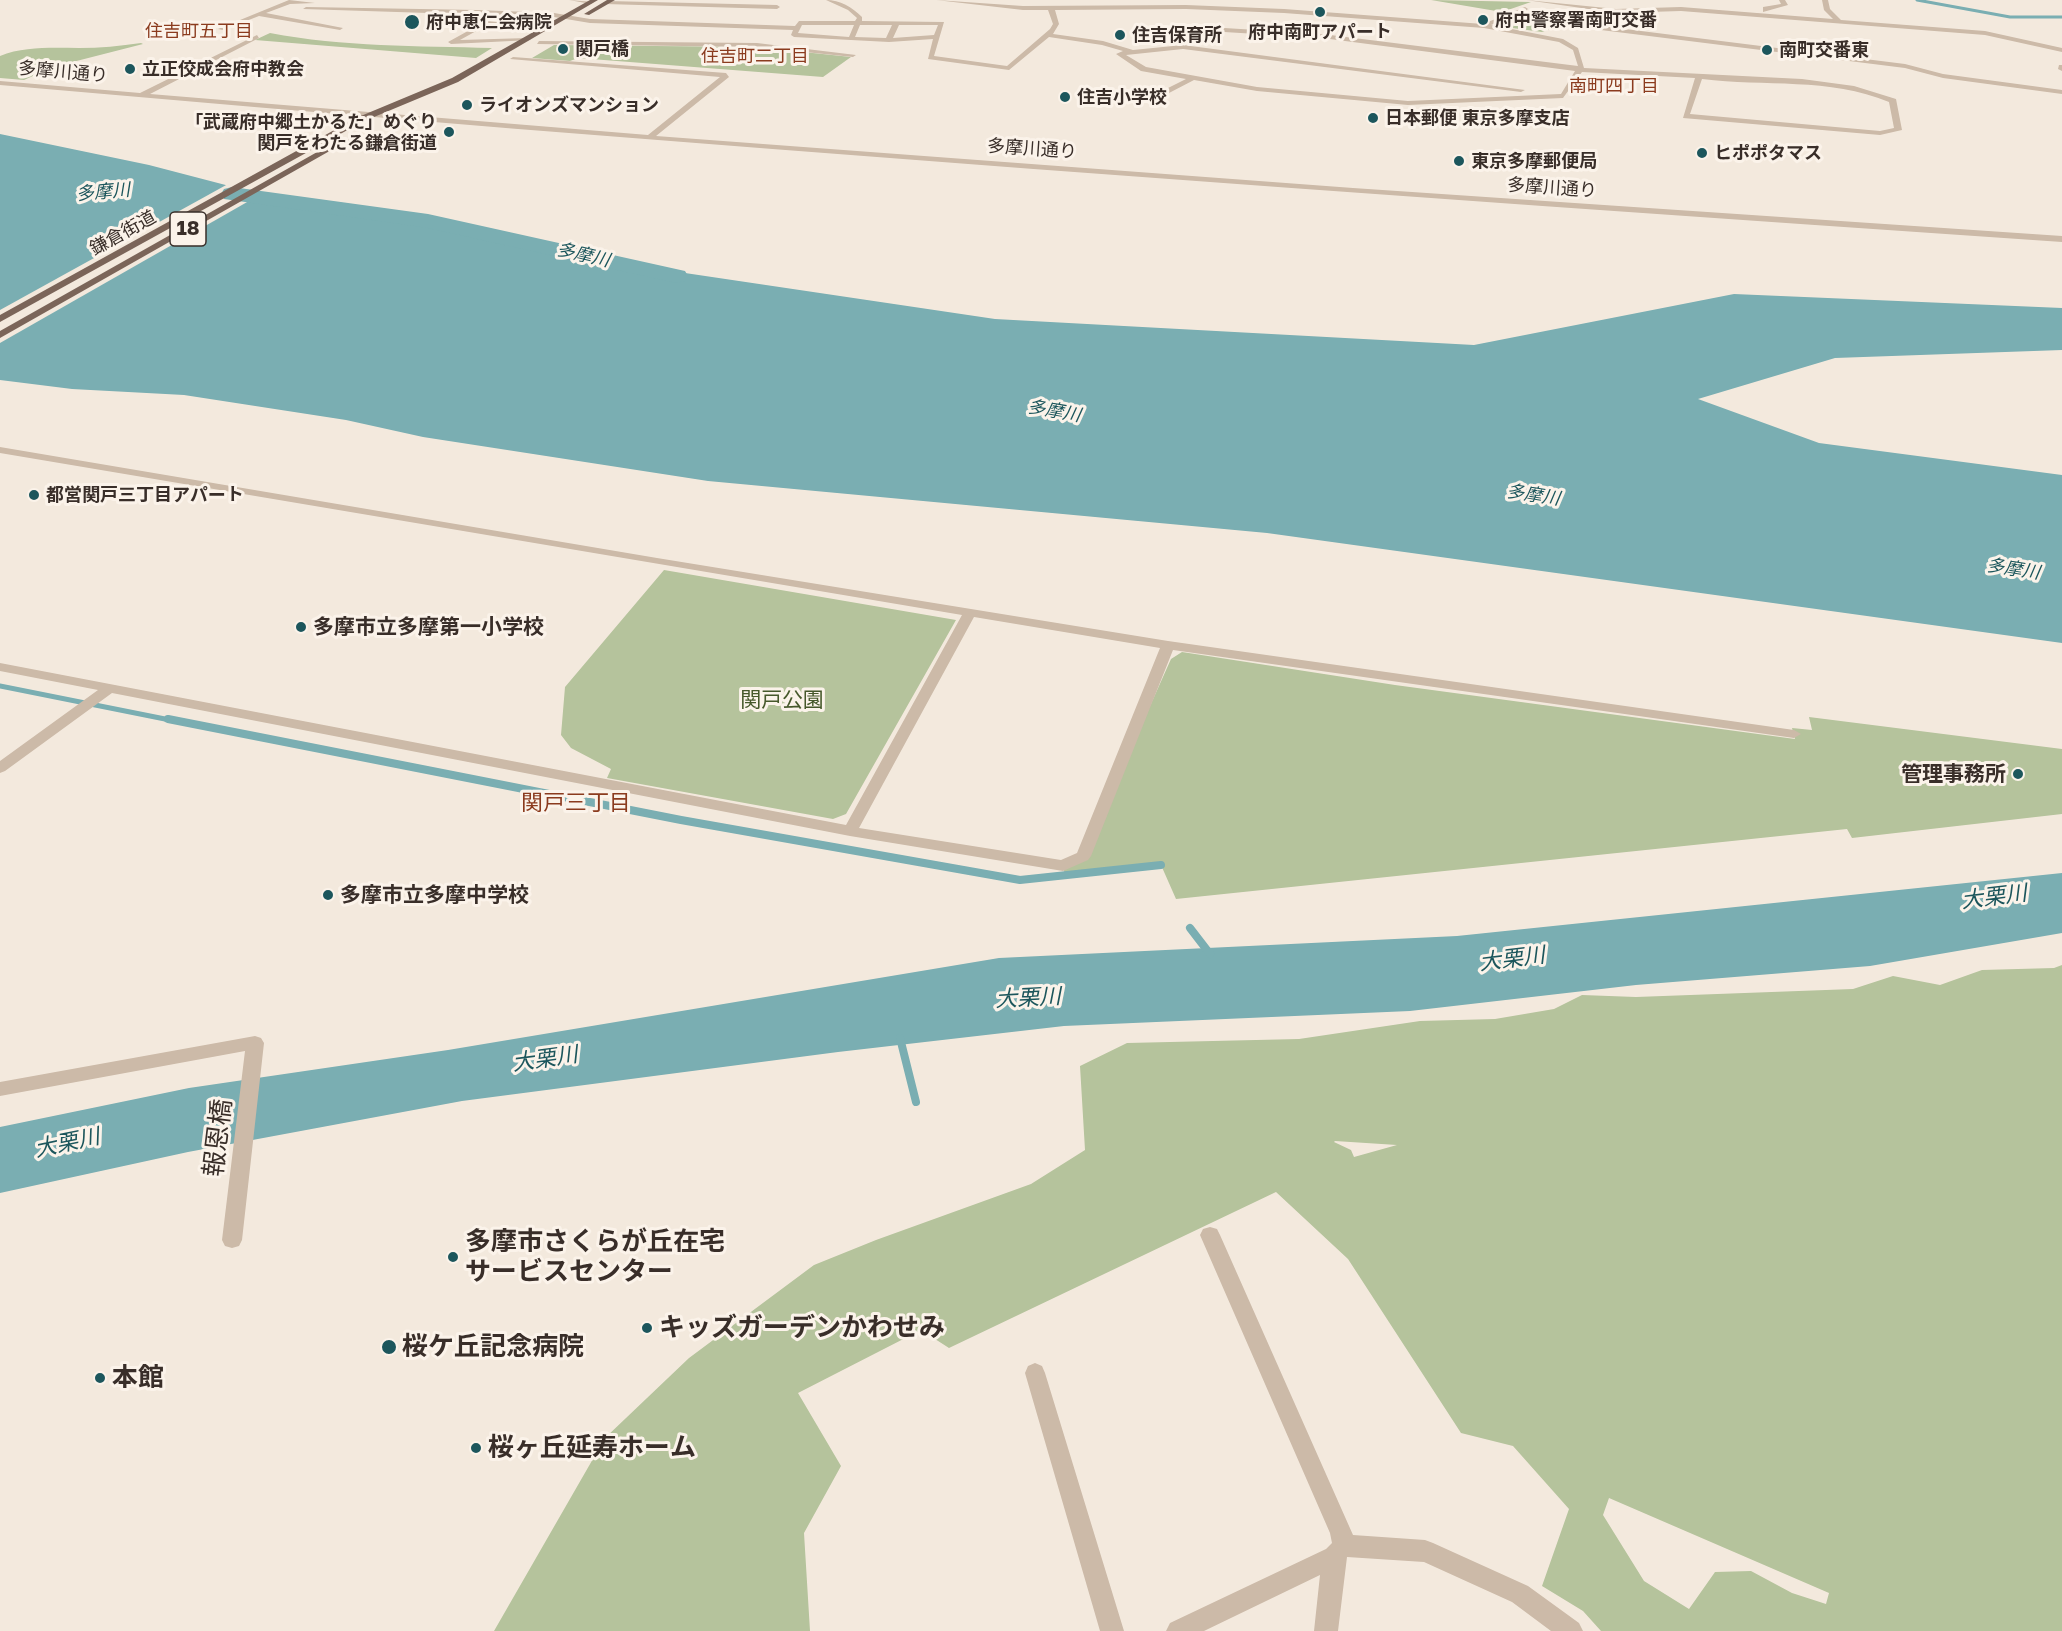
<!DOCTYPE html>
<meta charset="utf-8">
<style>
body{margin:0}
canvas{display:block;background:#f3e9dd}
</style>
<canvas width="2062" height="1631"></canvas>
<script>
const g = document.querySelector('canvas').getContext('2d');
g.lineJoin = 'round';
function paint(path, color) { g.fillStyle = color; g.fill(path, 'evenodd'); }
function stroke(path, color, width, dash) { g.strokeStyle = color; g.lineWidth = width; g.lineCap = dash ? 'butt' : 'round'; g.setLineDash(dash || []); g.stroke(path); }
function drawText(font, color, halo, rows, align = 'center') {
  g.font = font + ' "Golos Text","Noto Sans JP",sans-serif'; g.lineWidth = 6; g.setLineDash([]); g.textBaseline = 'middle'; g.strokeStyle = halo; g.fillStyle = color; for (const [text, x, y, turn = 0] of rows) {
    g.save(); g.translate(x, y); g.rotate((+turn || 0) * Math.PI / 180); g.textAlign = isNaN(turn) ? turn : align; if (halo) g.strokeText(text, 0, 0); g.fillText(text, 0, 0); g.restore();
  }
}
paint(new Path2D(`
 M 1431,0 L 1531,2 L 1502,12 Z
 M 1518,15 L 1558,24 L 1560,25 L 1542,32 L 1498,26 Z
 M 270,33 C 343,47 418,46 492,48 L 476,58 L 255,40 Z
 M 141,43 L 143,44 L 53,67 L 24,80 L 0,78 L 0,56 C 25,46 53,48 79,48 C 100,48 120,46 141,43 Z
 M 554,45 L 755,47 L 851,57 L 823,77 L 578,58 L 570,61 L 532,58 Z
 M 664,570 L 956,620 L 846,814 L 833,819 L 607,778 L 611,769 L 571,748 L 561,735 L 565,687 Z
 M 1182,652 L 1395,685 L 1795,739 L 1792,728 L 1812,730 L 1809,717 L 2062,749 L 2062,814 L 1852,838 L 1847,829 L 1176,899 L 1161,865 L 1065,875 L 1063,866 L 1083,856 L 1171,659 Z
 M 2062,965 L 2062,1631 L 1601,1631 L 1583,1611 L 1542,1586 L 1569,1509 L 1513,1446 L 1461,1433 L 1348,1259 L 1276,1192 L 949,1348 L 921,1330 L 798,1393 L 841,1466 L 804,1533 L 810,1631 L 494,1631 L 605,1438 L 689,1358 L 814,1265 L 876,1240 L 1031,1184 L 1085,1150 L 1080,1066 L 1127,1043 L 1299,1039 L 1420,1021 L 1495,1019 L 1554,1009 L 1582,995 L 1636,997 L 1853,989 L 1893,976 L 1940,985 L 1982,970 L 2054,968 ZM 1334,1142 L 1335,1141 L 1397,1145 L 1354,1157 L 1351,1150 ZM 1609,1498 L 1829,1593 L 1826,1604 L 1792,1593 L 1751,1571 L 1715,1572 L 1689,1609 L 1644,1581 L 1603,1515 Z`), '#b5c39c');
paint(new Path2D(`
 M 0,134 L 149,165 L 329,212 L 442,229 L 557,254 L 995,319 L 1474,345 L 1734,294 L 2062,308 L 2062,350 L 1835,358 L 1698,399 L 1819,443 L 2062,475 L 2062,643 L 1267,533 L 708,481 L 423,437 L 346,420 L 184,395 L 72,389 L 0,380 Z
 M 2062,873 L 2062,933 L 1870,966 L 1636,985 L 1410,1011 L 1064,1026 L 838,1052 L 462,1101 L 188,1152 L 0,1193 L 0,1127 L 189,1088 L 448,1050 L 999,958 L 1457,936 Z`), '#7aaeb2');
paint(new Path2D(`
 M 228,184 L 263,193 L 0,343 L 0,310 Z`), '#f3e9dd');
stroke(new Path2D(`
 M 1917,0 L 2010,17 L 2062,17`), '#7aaeb2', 3);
stroke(new Path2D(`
 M 0,686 L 175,721`), '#7aaeb2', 5);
stroke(new Path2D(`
 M 168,719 L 681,820 L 1020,880 L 1161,865
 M 1190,928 L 1210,954
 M 900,1038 L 916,1102`), '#7aaeb2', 8);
paint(new Path2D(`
 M 232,187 L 428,214 L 676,269 L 685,271 L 688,276 L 685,281 L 676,283 L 428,228 L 224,199 L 221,194 L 224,189 Z`), '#7aaeb2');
paint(new Path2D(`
 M 289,0 L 315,3 L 290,4 L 266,13 L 343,28 L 340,30 L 259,16 L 223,30 L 218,29 Z
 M 569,0 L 594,2 L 591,4 Z
 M 826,0 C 840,0 852,7 862,17 L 862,21 L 944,22 L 934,56 L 1007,66 L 1050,29 L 1053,24 L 1048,10 L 1023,10 L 936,0 L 1023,6 L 1186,5 L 1284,9 L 1483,24 L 1525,7 L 1528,9 L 1524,12 L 1593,25 L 1905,64 L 1943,74 L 2062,90 L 2062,94 L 1943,78 L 1905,68 L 1593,29 L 1518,14 L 1491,25 L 1563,39 L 1578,48 L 1584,68 L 1802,79 L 1854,86 L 1896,99 L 1902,130 L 1880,135 L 1683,118 L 1695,78 L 1582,72 L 1563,98 L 1408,105 L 1257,91 L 1194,80 L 1169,93 L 1166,89 L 1186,79 L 1141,71 L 1116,54 L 1123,51 L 1102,45 L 1049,37 L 1009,70 L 928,59 L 933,39 L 889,42 L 794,37 L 791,35 L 793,30 L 590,23 L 554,17 L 303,9 L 306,7 L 477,10 L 554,13 L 590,19 L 795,26 L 799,21 L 855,21 L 857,18 L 848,10 ZM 1186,9 L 1284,13 L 1484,28 L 1559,42 L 1573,50 L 1578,66 L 1322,34 L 1208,27 L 1167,35 L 1170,37 L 1208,31 L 1322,38 L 1575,71 L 1561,94 L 1408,101 L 1257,87 L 1146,67 L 1126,55 L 1183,49 L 1521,92 L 1525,90 L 1183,45 L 1133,50 L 1103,41 L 1053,34 L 1059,24 L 1055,10 ZM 802,25 L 854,25 L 849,37 L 798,33 ZM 860,25 L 892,25 L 886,38 L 855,37 ZM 899,25 L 938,25 L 934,35 L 893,38 ZM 1702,79 C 1765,87 1829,77 1889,102 L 1894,128 L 1880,131 L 1690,114 Z
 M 1526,0 L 1616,9 L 1681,7 L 1833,19 L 1824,10 L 1822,0 L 1828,0 L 1830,9 L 1841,20 L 1985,31 L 2062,48 L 2062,52 L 1985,35 L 1681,11 L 1616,13 Z
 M 1779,0 L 1785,0 L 1788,5 L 1763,12 L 1763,7 L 1781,4 Z
 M 607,1 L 777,5 L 780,7 L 777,9 L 605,4 Z
 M 486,21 L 547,27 L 550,29 L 547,31 L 487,25 L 460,40 L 528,38 L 531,40 L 451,44 L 448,42 Z
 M 257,35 L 259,38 L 150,94 L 648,135 L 720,77 L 510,59 L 513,57 L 726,73 L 729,77 L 656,136 L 1353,188 L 2062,236 L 2062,242 C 1374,195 686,146 0,85 L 0,81 L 140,93 Z
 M 539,41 L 757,43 L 856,55 L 853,57 L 757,47 L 537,44 Z
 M 2059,65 L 2062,65 L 2062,71 L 2058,69 Z
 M 0,447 L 657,558 L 1168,641 L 1794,730 L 1801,734 L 1794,738 L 1173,650 L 1091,856 L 1088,860 L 1063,871 L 850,836 L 112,693 L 5,771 L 0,773 L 0,761 L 98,690 L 0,671 L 0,663 L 846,825 L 962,615 L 0,453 ZM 974,617 L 1160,648 L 1077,853 L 1061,860 L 859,828 Z
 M 255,1036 L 261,1038 L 264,1043 L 242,1240 L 239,1246 L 232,1248 L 225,1246 L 222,1240 L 245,1051 L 0,1096 L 0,1082 Z
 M 1210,1227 L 1217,1229 L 1220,1235 L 1353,1535 L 1425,1540 L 1433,1543 L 1528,1586 L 1579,1623 L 1583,1631 L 1551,1631 L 1512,1602 L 1424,1562 L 1347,1557 L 1338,1631 L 1314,1631 L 1320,1575 L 1204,1631 L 1166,1631 L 1170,1623 L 1326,1549 L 1332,1543 L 1330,1533 L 1200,1235 L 1203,1229 Z
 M 1035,1363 L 1042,1366 L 1045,1373 L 1124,1631 L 1100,1631 L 1025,1373 L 1028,1366 Z`), '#ccbaa8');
paint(new Path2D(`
 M 590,0 L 598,0 L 458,82 L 362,122 L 0,322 L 0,315 L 356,118 L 452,78 Z
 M 607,0 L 615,0 L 589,15 L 584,14 Z
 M 342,138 L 349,140 L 0,338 L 0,331 Z`), '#7b6559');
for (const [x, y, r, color] of [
 [1320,12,6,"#1c565c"],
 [1483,20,6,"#1c565c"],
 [412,22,8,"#1c565c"],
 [1120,35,6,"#1c565c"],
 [563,49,6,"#1c565c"],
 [1767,50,6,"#1c565c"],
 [130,69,6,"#1c565c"],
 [1065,97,6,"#1c565c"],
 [467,105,6,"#1c565c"],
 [1373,118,6,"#1c565c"],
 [449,132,6,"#1c565c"],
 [1702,153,6,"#1c565c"],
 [1459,161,6,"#1c565c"],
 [34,495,6,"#1c565c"],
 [301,627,6,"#1c565c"],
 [2018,774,6,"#1c565c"],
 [328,895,6,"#1c565c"],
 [453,1257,6,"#1c565c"],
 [647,1328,6,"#1c565c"],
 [389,1347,8,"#1c565c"],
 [100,1378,6,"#1c565c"],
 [476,1448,6,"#1c565c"]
]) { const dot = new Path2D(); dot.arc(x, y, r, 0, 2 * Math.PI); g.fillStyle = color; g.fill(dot); stroke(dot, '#fbf3ea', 2); }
drawText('bold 18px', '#392e29', '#fbf3ea', [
 ["府中警察署南町交番",1495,20],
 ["府中恵仁会病院",426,22],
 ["府中南町アパート",1320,32,"center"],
 ["住吉保育所",1132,35],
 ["関戸橋",575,49],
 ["南町交番東",1779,50],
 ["立正佼成会府中教会",142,69],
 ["住吉小学校",1077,97],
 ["ライオンズマンション",479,105],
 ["日本郵便 東京多摩支店",1385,118],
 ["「武蔵府中郷土かるた」めぐり",437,122,"right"],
 ["関戸をわたる鎌倉街道",437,143,"right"],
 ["ヒポポタマス",1714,153],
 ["東京多摩郵便局",1471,161],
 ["都営関戸三丁目アパート",46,495]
], 'left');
drawText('18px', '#8b3b1e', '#fbf3ea', [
 ["住吉町五丁目",199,31],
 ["住吉町二丁目",755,56],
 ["南町四丁目",1614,86]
]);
drawText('18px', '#392e29', '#fbf3ea', [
 ["多摩川通り",63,72,5],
 ["多摩川通り",1032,149,4],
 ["多摩川通り",1552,188,4],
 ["鎌倉街道",123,233,-29]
]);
drawText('italic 18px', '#1c565c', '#fbf3ea', [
 ["多摩川",103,192,-5],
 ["多摩川",583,255,13],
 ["多摩川",1054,411,10],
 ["多摩川",1533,495,9],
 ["多摩川",2013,569,9]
]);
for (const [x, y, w] of [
 [188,229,36]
]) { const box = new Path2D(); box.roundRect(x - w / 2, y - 17, w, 34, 4.5); g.fillStyle = '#fbf3ea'; g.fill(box); stroke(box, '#392e29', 1.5); }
drawText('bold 20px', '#392e29', null, [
 ["18",188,229]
]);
drawText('bold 21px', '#392e29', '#fbf3ea', [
 ["多摩市立多摩第一小学校",313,627],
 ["管理事務所",2006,774,"right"],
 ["多摩市立多摩中学校",340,895]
], 'left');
drawText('21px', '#46582b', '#fbf3ea', [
 ["関戸公園",782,700]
]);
drawText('22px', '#8b3b1e', '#fbf3ea', [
 ["関戸三丁目",576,803]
]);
drawText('italic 22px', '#1c565c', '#fbf3ea', [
 ["大栗川",1994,897,-7],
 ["大栗川",1512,959,-7],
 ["大栗川",1028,998,-3],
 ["大栗川",545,1059,-8],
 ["大栗川",67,1143,-12]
]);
drawText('26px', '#392e29', '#fbf3ea', [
 ["報恩橋",218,1138,-83]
]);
drawText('bold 26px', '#392e29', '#fbf3ea', [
 ["多摩市さくらが丘在宅",465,1242],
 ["サービスセンター",465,1272],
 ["キッズガーデンかわせみ",659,1328],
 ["桜ケ丘記念病院",402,1347],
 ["本館",112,1378],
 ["桜ヶ丘延寿ホーム",488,1448]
], 'left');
</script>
